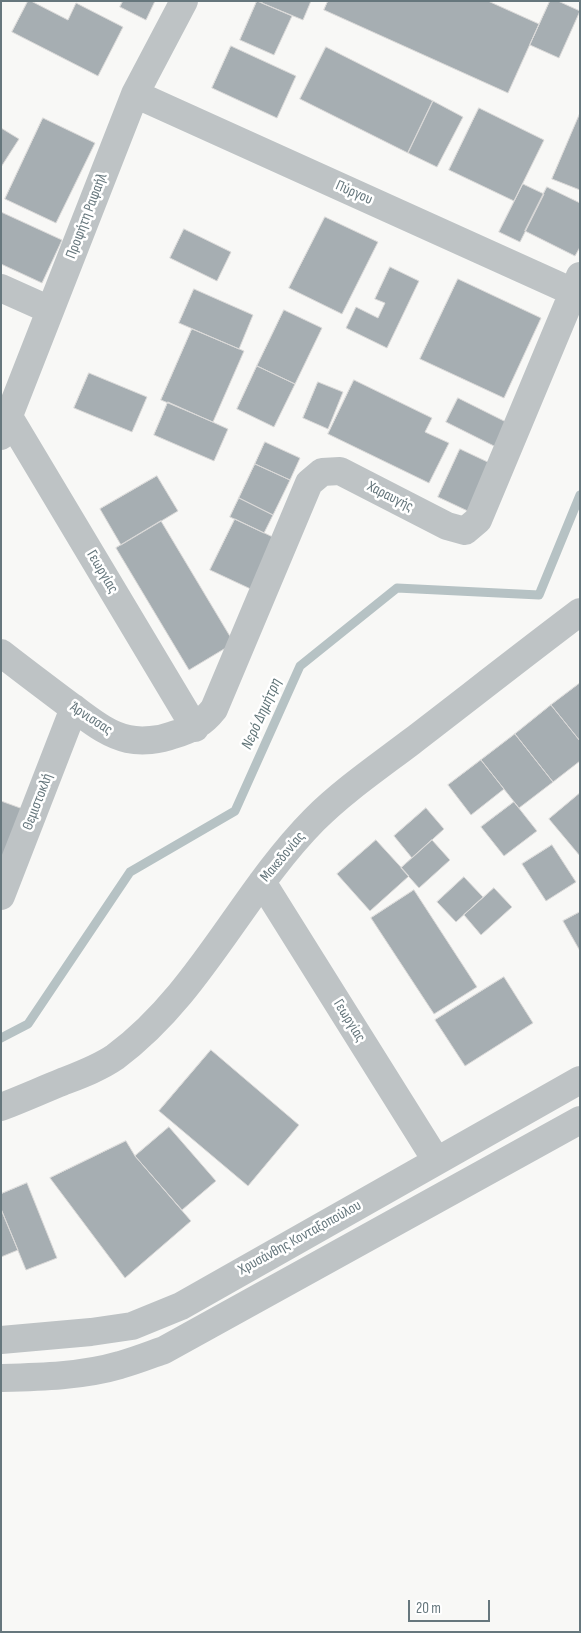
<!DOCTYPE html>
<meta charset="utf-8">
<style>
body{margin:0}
#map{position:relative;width:581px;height:1633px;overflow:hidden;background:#f8f8f6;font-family:"Sofia Sans Condensed",sans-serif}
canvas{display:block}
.frame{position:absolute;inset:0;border:2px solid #66777d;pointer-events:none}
.scale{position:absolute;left:408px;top:1600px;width:82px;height:22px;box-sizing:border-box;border:2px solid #66777d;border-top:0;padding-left:6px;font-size:15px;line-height:18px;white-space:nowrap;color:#66777d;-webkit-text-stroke:4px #fff;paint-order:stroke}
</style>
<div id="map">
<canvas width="581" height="1633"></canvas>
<div class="frame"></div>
<div class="scale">20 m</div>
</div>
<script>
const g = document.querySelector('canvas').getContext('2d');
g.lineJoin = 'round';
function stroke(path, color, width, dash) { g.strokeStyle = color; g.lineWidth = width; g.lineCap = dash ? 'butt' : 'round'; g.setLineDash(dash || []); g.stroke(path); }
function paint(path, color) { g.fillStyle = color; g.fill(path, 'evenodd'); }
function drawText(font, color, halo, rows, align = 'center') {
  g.font = font + ' "Sofia Sans Condensed",sans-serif'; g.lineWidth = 5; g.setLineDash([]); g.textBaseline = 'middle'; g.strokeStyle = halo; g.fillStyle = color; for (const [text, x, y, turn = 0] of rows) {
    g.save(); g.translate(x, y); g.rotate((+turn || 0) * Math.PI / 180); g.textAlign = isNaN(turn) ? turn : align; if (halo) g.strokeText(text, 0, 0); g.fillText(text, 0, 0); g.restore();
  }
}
stroke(new Path2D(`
 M 1,1038 L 28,1024 L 130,872 L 235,811 L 300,666 L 397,588 L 539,595 L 580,495`), '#b6c2c4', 9);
const building = new Path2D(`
 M 28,1 L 31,1 L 68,20 L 76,3 L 123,27 L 98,76 L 12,32 Z
 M 123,1 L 155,1 L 146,20 L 120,7 Z
 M 257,1 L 292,16 L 274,55 L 240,40 Z
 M 263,1 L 311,1 L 303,20 L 262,3 Z
 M 328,1 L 488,1 L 539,24 L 508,93 L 324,10 Z
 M 550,1 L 558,1 L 580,11 L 559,58 L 530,45 Z
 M 231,46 L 296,76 L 277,118 L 212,88 Z
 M 326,47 L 433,101 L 408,153 L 300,99 Z
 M 433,101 L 463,117 L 437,167 L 408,153 Z
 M 479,108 L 544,140 L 514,201 L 449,170 Z
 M 580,113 L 580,190 L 552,179 Z
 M 43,118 L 95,143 L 56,223 L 5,199 Z
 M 1,128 L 19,139 L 1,167 Z
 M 523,184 L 544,194 L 520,242 L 499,232 Z
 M 547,187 L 580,203 L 580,247 L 575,256 L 525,231 Z
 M 1,212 L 62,240 L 42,283 L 1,264 Z
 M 325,217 L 378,242 L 342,314 L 289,288 Z
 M 184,229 L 231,252 L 217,281 L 170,258 Z
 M 390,267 L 419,281 L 387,348 L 346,328 L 356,307 L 378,318 L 385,303 L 375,299 Z
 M 458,279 L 541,318 L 504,398 L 420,359 Z
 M 194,289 L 253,315 L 239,349 L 179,323 Z
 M 284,310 L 322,328 L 295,384 L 257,366 Z
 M 192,329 L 244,351 L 213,422 L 161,400 Z
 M 257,366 L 295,384 L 274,427 L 237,409 Z
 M 89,373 L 147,397 L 132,432 L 74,408 Z
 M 354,380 L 432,418 L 425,432 L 449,443 L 429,483 L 328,434 Z
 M 318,382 L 343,392 L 328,429 L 303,418 Z
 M 458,398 L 514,426 L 502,450 L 446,422 Z
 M 168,402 L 228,429 L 214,461 L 154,435 Z
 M 265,442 L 300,458 L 290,480 L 255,464 Z
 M 460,449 L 494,465 L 472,513 L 438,497 Z
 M 255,464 L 290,480 L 273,515 L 239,498 Z
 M 157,476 L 178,511 L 121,545 L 100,509 Z
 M 239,498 L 273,515 L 264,533 L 230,517 Z
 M 235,519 L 279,540 L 255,591 L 210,570 Z
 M 161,521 L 234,643 L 189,670 L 116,548 Z
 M 580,683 L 580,741 L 551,705 Z
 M 551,705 L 580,741 L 580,761 L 553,782 L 515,734 Z
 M 515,734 L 553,782 L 519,808 L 481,760 Z
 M 481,760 L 504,789 L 471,815 L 448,785 Z
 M 580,793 L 580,856 L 549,819 Z
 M 1,801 L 23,809 L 1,871 Z
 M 514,802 L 537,831 L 504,856 L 481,827 Z
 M 426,808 L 444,829 L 412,858 L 394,836 Z
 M 376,840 L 409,876 L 370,911 L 337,874 Z
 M 432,840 L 450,860 L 419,888 L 401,868 Z
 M 552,845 L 576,882 L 546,901 L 522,864 Z
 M 464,877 L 483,897 L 456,922 L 437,902 Z
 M 494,888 L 512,907 L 481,935 L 464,915 Z
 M 414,890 L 477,987 L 434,1014 L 371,918 Z
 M 580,912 L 580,951 L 563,921 Z
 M 504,977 L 533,1023 L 465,1066 L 435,1020 Z
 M 211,1050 L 299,1125 L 248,1186 L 159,1111 Z
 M 169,1127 L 216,1181 L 182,1210 L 135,1156 Z
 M 126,1141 L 135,1156 L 191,1221 L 125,1278 L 50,1178 Z
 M 27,1183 L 57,1258 L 26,1270 L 1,1209 L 1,1194 Z
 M 1,1209 L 18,1250 L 1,1257 Z`);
paint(building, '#a6aeb2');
stroke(building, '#dad9d8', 1);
stroke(new Path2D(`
 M 135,94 L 573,292
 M 1,288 L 50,310
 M 9,417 L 195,728
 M 1,436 L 135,94 L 184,1
 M 1,653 C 24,671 48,689 72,707 C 89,719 106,734 128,739 C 142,742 160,740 173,735 C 191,730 203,723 214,709 L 309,483 L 322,472 L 340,471 L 447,526 L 465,531 L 478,520 L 580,276
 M 262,882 L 436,1160
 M 1,896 L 74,708
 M 1,1107 C 22,1099 42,1090 62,1082 C 80,1075 99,1068 115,1057 C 200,994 241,894 314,820 C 343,791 378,767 411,742 C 467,699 523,655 580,612
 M 1,1340 L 91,1332 L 132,1326 L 181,1306 L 580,1080
 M 1,1378 C 40,1377 83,1376 120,1365 C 135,1361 150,1355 164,1350 L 580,1120`), '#bec3c5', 28);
drawText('15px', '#66777d', '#fff', [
 ["Πύργου",354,193,24],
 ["Προφήτη Ραφαήλ",87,216,-69],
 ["Χαραυγής",390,497,27],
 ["Γεωργίας",102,572,59],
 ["Άρνισσας",91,719,33],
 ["Θεμιστοκλή",38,802,-69],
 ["Μακεδονίας",283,857,-50],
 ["Γεωργίας",349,1021,58],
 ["Χρυσάνθης Κονταξοπούλου",300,1238,-29]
]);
drawText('italic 16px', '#617578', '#fff', [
 ["Νερό Δημήτρη",262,714,-66]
]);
</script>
